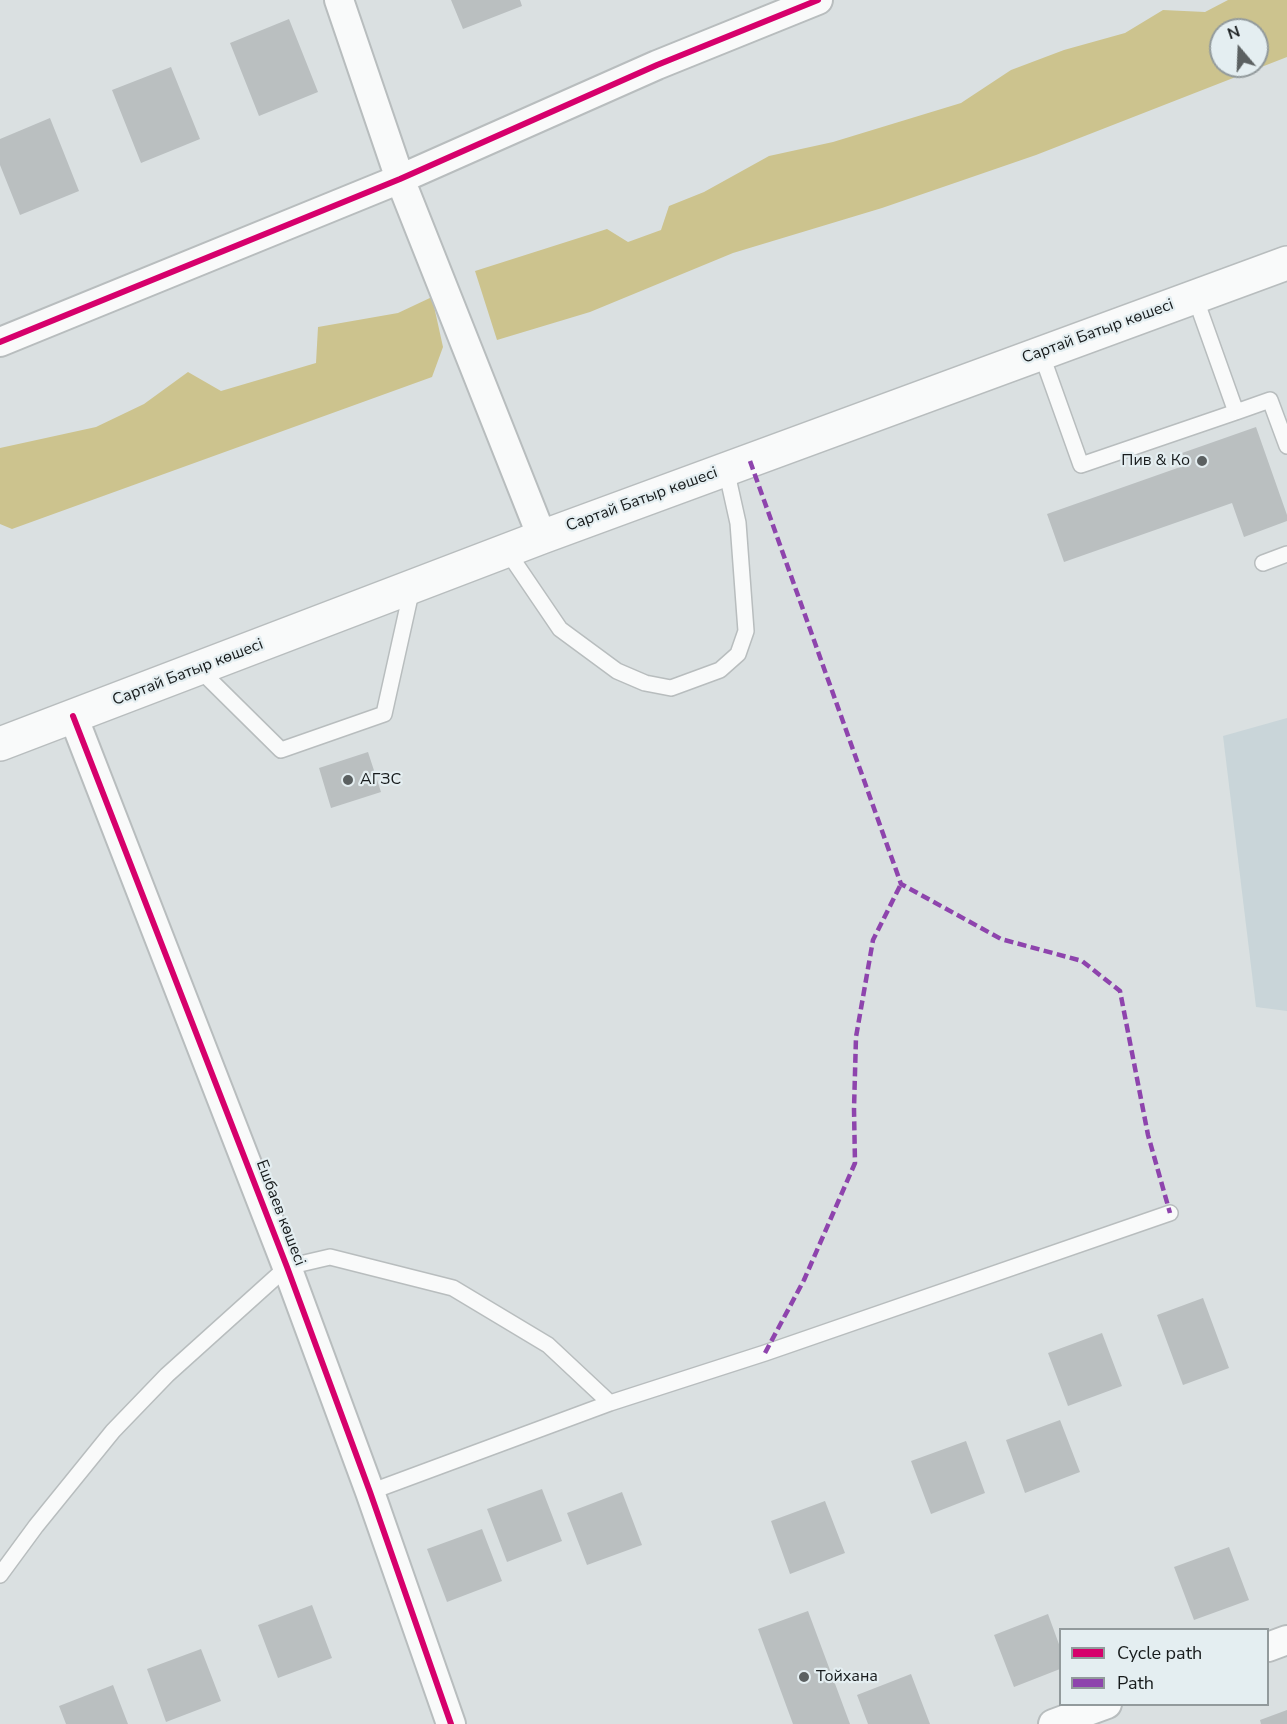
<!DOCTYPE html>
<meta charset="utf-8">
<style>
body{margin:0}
#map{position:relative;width:1287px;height:1724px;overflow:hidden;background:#dae0e1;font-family:"Nunito Sans",sans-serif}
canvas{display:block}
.legend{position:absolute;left:1059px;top:1628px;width:210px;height:78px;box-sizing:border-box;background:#e4eef1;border:2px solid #929a9c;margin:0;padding:8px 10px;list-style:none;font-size:18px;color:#171b1c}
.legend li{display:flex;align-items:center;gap:12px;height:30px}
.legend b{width:30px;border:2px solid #929a9c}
.north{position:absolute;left:1209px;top:18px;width:60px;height:60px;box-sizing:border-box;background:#e4eef1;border:2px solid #929a9c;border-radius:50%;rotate:341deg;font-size:16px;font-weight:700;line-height:24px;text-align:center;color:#171b1c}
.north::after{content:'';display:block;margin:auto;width:21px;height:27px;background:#5b6061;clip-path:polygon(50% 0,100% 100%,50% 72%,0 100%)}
</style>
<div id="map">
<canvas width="1287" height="1724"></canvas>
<ul class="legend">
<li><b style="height:8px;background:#d6006c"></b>Cycle path</li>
<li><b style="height:8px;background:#8e44ad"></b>Path</li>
</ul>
<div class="north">N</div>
</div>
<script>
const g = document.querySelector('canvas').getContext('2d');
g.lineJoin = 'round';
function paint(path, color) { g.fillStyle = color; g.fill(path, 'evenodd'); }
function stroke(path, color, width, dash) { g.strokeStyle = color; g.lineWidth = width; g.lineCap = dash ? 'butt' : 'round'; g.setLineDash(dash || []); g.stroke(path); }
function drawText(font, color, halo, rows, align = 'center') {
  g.font = font + ' "Nunito Sans",sans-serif'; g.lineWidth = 4.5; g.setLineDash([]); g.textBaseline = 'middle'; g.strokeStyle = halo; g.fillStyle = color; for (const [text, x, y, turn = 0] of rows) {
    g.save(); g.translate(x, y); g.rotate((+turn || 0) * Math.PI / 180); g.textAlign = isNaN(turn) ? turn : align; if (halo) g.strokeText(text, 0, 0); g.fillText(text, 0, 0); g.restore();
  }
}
paint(new Path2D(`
 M 1287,718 L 1287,1011 L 1256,1007 L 1223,736 Z`), '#c9d5d9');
paint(new Path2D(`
 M 1228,0 L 1287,0 L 1287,57 L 1036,155 L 882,208 L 733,253 L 590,312 L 497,340 L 475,271 L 607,229 L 628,242 L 661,230 L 669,206 L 704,192 L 769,156 L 833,142 L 961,103 L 1011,70 L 1064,50 L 1125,33 L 1163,10 L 1205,12 ZM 1221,30 L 1257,30 L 1257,66 L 1221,66 Z
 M 432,297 L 443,347 L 432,377 L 12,529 L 0,524 L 0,448 L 96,427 L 144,404 L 188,372 L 221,391 L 316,363 L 318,327 L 398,313 Z`), '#ccc38e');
paint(new Path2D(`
 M 451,0 L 520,0 L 522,6 L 463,29 Z
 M 289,19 L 318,92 L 259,116 L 230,43 Z
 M 171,67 L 200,139 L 141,163 L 112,90 Z
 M 50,118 L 79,191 L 20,215 L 0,165 L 0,139 Z
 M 1256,427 L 1287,515 L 1287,521 L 1244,537 L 1232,503 L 1064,562 L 1047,514 L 1186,465 L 1182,453 Z
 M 368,752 L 381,792 L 331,808 L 319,768 Z
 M 1203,1298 L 1229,1368 L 1183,1385 L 1157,1315 Z
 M 1102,1333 L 1122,1386 L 1068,1406 L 1048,1353 Z
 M 1060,1420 L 1080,1472 L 1025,1493 L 1006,1440 Z
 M 966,1441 L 985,1493 L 931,1514 L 911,1461 Z
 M 542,1489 L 562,1541 L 507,1562 L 487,1509 Z
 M 622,1492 L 642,1545 L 587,1565 L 567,1513 Z
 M 825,1501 L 845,1553 L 790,1574 L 771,1521 Z
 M 482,1529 L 502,1581 L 447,1602 L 427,1549 Z
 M 1229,1547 L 1249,1600 L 1194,1620 L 1174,1567 Z
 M 312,1605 L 332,1658 L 278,1678 L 258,1625 Z
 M 808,1611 L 850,1724 L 793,1724 L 758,1629 Z
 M 1048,1614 L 1060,1647 L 1060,1669 L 1014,1687 L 994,1635 Z
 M 201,1649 L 221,1701 L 166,1722 L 147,1669 Z
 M 911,1674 L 930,1724 L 868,1724 L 857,1695 Z
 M 113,1685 L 128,1724 L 66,1724 L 59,1706 Z
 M 1287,1710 L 1287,1724 L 1261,1724 L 1260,1720 Z`), '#babfc0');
const lane = new Path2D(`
 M 1041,353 L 1081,465 L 1236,412 L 1195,297
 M 1236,412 L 1270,400 L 1287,446
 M 507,551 L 560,629 L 617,671 L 645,683 L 671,688 L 720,670 L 738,654 L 746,631 L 738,523 L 726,469
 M 1263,563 L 1287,554
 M 199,669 L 281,750 L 384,714 L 412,588
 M 370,1492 L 610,1403 L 765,1353 L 1170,1213
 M 0,1575 L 36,1526 L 113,1431 L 167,1375 L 287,1267 L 330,1257 L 453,1288 L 548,1345 L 610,1403`);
const street = new Path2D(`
 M 339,0 L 400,179 L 542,537
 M 0,342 L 400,179 L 657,65 L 818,0
 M 73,716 L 287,1267 L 370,1492 L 451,1724
 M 1268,1647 L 1287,1640
 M 1053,1724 L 1107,1704`);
const highway = new Path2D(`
 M 0,744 L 542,537 L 1287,263`);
stroke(lane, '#b8bdbe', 18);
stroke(street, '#b8bdbe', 32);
stroke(highway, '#b8bdbe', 36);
stroke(lane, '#f9fafa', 15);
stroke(street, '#f9fafa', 28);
stroke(highway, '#f9fafa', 33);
stroke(new Path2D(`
 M 750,461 L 901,884 L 1001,939 L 1082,961 L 1120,991 L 1148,1135 L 1170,1213
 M 765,1353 L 804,1280 L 855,1163 L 854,1109 L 856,1037 L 873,940 L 901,884`), '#8e44ad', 4.5, [9, 4.5]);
stroke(new Path2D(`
 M 0,342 L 400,179 L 657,65 L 818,0
 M 73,716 L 287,1267 L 370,1492 L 451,1724`), '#d6006c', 6);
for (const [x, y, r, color] of [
 [1202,461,6,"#5b6061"],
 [348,780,6,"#5b6061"],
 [804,1677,6,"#5b6061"]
]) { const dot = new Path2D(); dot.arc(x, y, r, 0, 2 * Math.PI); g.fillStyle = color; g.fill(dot); stroke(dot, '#e4eef1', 2); }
drawText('16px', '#171b1c', '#e4eef1', [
 ["Сартай Батыр көшесі",1098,332,-20],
 ["Сартай Батыр көшесі",642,500,-20],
 ["Сартай Батыр көшесі",188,673,-21],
 ["Ешбаев көшесі",280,1213,69]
]);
drawText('16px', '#171b1c', '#e4eef1', [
 ["Пив & Ко",1190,461,"right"],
 ["АГЗС",360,780],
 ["Тойхана",816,1677]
], 'left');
</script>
